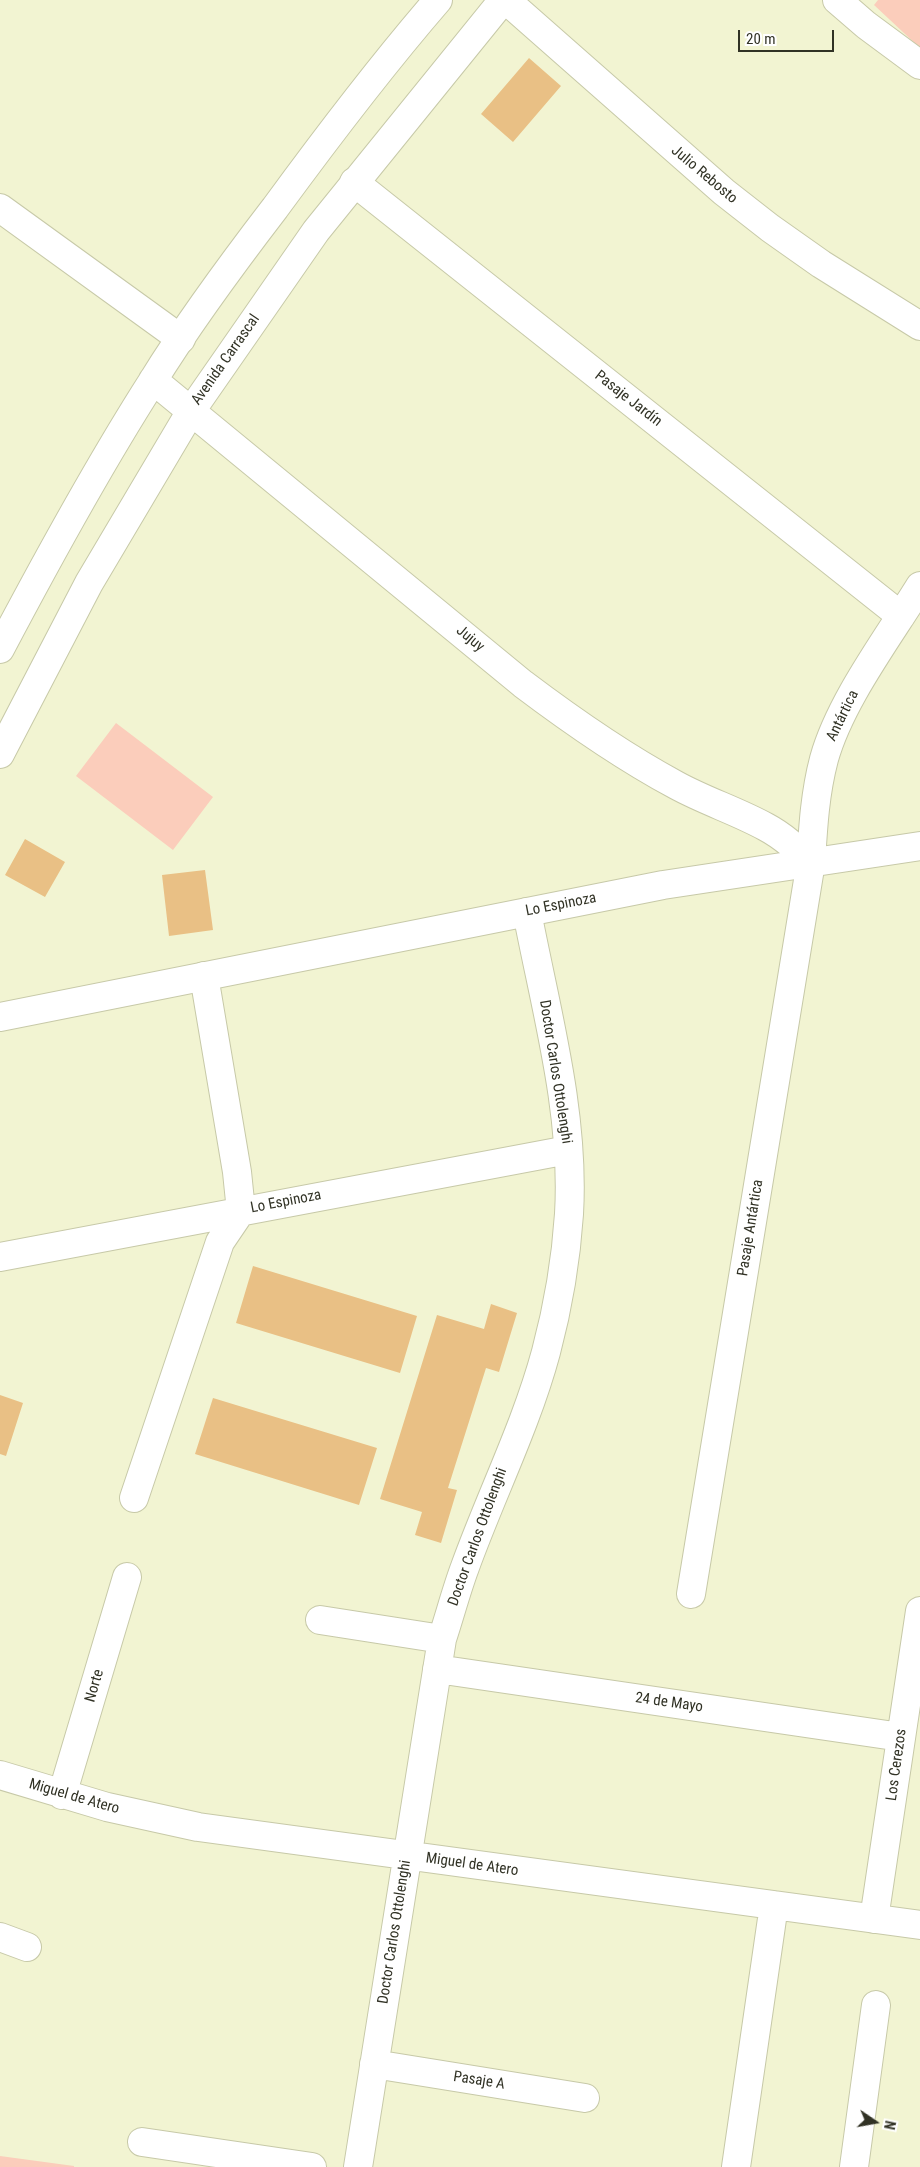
<!DOCTYPE html>
<meta charset="utf-8">
<style>
body{margin:0}
#map{position:relative;width:920px;height:2167px;overflow:hidden;background:#f2f4d2;font-family:"Roboto Condensed",sans-serif}
canvas{display:block}
.north{position:absolute;left:850px;top:2097px;width:50px;height:50px;-webkit-text-stroke:4px #fff;paint-order:stroke;rotate:102deg;font-size:14px;font-weight:700;line-height:20px;text-align:center;color:#313225}
.north::after{content:'';display:block;margin:auto;width:18px;height:22px;background:#313225;clip-path:polygon(50% 0,100% 100%,50% 72%,0 100%)}
.scale{position:absolute;left:738px;top:30px;width:96px;height:22px;box-sizing:border-box;border:2px solid #313225;border-top:0;padding-left:6px;font-size:15px;line-height:18px;white-space:nowrap;color:#313225;-webkit-text-stroke:4px #fff;paint-order:stroke}
</style>
<div id="map">
<canvas width="920" height="2167"></canvas>
<div class="north">N</div>
<div class="scale">20 m</div>
</div>
<script>
const g = document.querySelector('canvas').getContext('2d');
g.lineJoin = 'round';
function paint(path, color) { g.fillStyle = color; g.fill(path, 'evenodd'); }
function stroke(path, color, width, dash) { g.strokeStyle = color; g.lineWidth = width; g.lineCap = dash ? 'butt' : 'round'; g.setLineDash(dash || []); g.stroke(path); }
function drawText(font, color, halo, rows, align = 'center') {
  g.font = font + ' "Roboto Condensed",sans-serif'; g.lineWidth = 4; g.setLineDash([]); g.textBaseline = 'middle'; g.strokeStyle = halo; g.fillStyle = color; for (const [text, x, y, turn = 0] of rows) {
    g.save(); g.translate(x, y); g.rotate((+turn || 0) * Math.PI / 180); g.textAlign = isNaN(turn) ? turn : align; if (halo) g.strokeText(text, 0, 0); g.fillText(text, 0, 0); g.restore();
  }
}
paint(new Path2D(`
 M 878,0 L 920,0 L 920,48 L 874,5 Z
 M 116,723 L 213,797 L 173,850 L 76,776 Z
 M 0,2156 L 74,2166 L 74,2167 L 0,2167 Z`), '#fbcdbb');
paint(new Path2D(`
 M 529,58 L 561,86 L 513,142 L 481,114 Z
 M 25,839 L 65,862 L 45,897 L 5,875 Z
 M 205,870 L 213,930 L 169,936 L 162,875 Z
 M 253,1266 L 417,1316 L 400,1373 L 236,1323 Z
 M 491,1304 L 517,1313 L 499,1372 L 486,1368 L 448,1488 L 457,1490 L 441,1543 L 415,1535 L 422,1512 L 380,1499 L 437,1315 L 484,1329 Z
 M 0,1395 L 23,1403 L 6,1456 L 0,1454 Z
 M 213,1398 L 377,1448 L 359,1505 L 195,1454 Z`), '#e9c085');
const minor = new Path2D(`
 M 506,0 L 724,192 L 770,228 L 821,264 L 920,326
 M 837,0 L 866,25 L 920,65
 M 354,182 L 901,616
 M 0,208 L 181,339
 M 0,1257 L 568,1150
 M 134,1498 L 220,1242 L 241,1211 L 237,1172 L 204,976
 M 691,1594 L 811,862 C 813,827 815,793 824,759 C 840,701 888,638 920,586
 M 320,1620 L 442,1639
 M 437,1669 L 901,1737
 M 0,1775 L 107,1807 L 198,1827 L 920,1925
 M 62,1795 L 127,1577
 M 874,1919 L 920,1611
 M 0,1937 L 27,1947
 M 374,2064 L 585,2098
 M 142,2142 L 312,2167
 M 358,2167 L 442,1639 C 450,1615 456,1591 465,1567 C 491,1495 526,1426 546,1352 C 558,1307 566,1260 569,1214 C 575,1113 546,1011 527,912
 M 736,2167 L 774,1905
 M 854,2167 L 876,2005`);
const major = new Path2D(`
 M 153,380 L 523,684 C 572,721 622,756 676,785 C 705,801 737,811 766,827 C 783,836 797,849 811,862
 M 0,649 C 48,558 97,468 152,382 C 189,322 232,264 275,208 C 327,137 380,67 438,0
 M 0,754 L 89,583 L 191,411 L 316,231 L 503,0
 M 0,1017 L 663,885 L 920,846`);
stroke(minor, '#c7c9a8', 30);
stroke(major, '#c7c9a8', 30);
stroke(minor, '#fff', 28);
stroke(major, '#fff', 28);
drawText('15px', '#313225', '#fff', [
 ["Julio Rebosto",704,175,40],
 ["Avenida Carrascal",226,360,-55],
 ["Pasaje Jardín",628,399,38],
 ["Jujuy",470,639,40],
 ["Antártica",843,716,-64],
 ["Lo Espinoza",561,905,-11],
 ["Doctor Carlos Ottolenghi",555,1072,81],
 ["Lo Espinoza",286,1202,-11],
 ["Pasaje Antártica",751,1228,-81],
 ["Doctor Carlos Ottolenghi",478,1537,-70],
 ["Norte",95,1686,-74],
 ["24 de Mayo",669,1703,8],
 ["Los Cerezos",897,1765,-82],
 ["Miguel de Atero",74,1797,16],
 ["Miguel de Atero",472,1865,8],
 ["Doctor Carlos Ottolenghi",395,1932,-81],
 ["Pasaje A",479,2081,9]
]);
</script>
